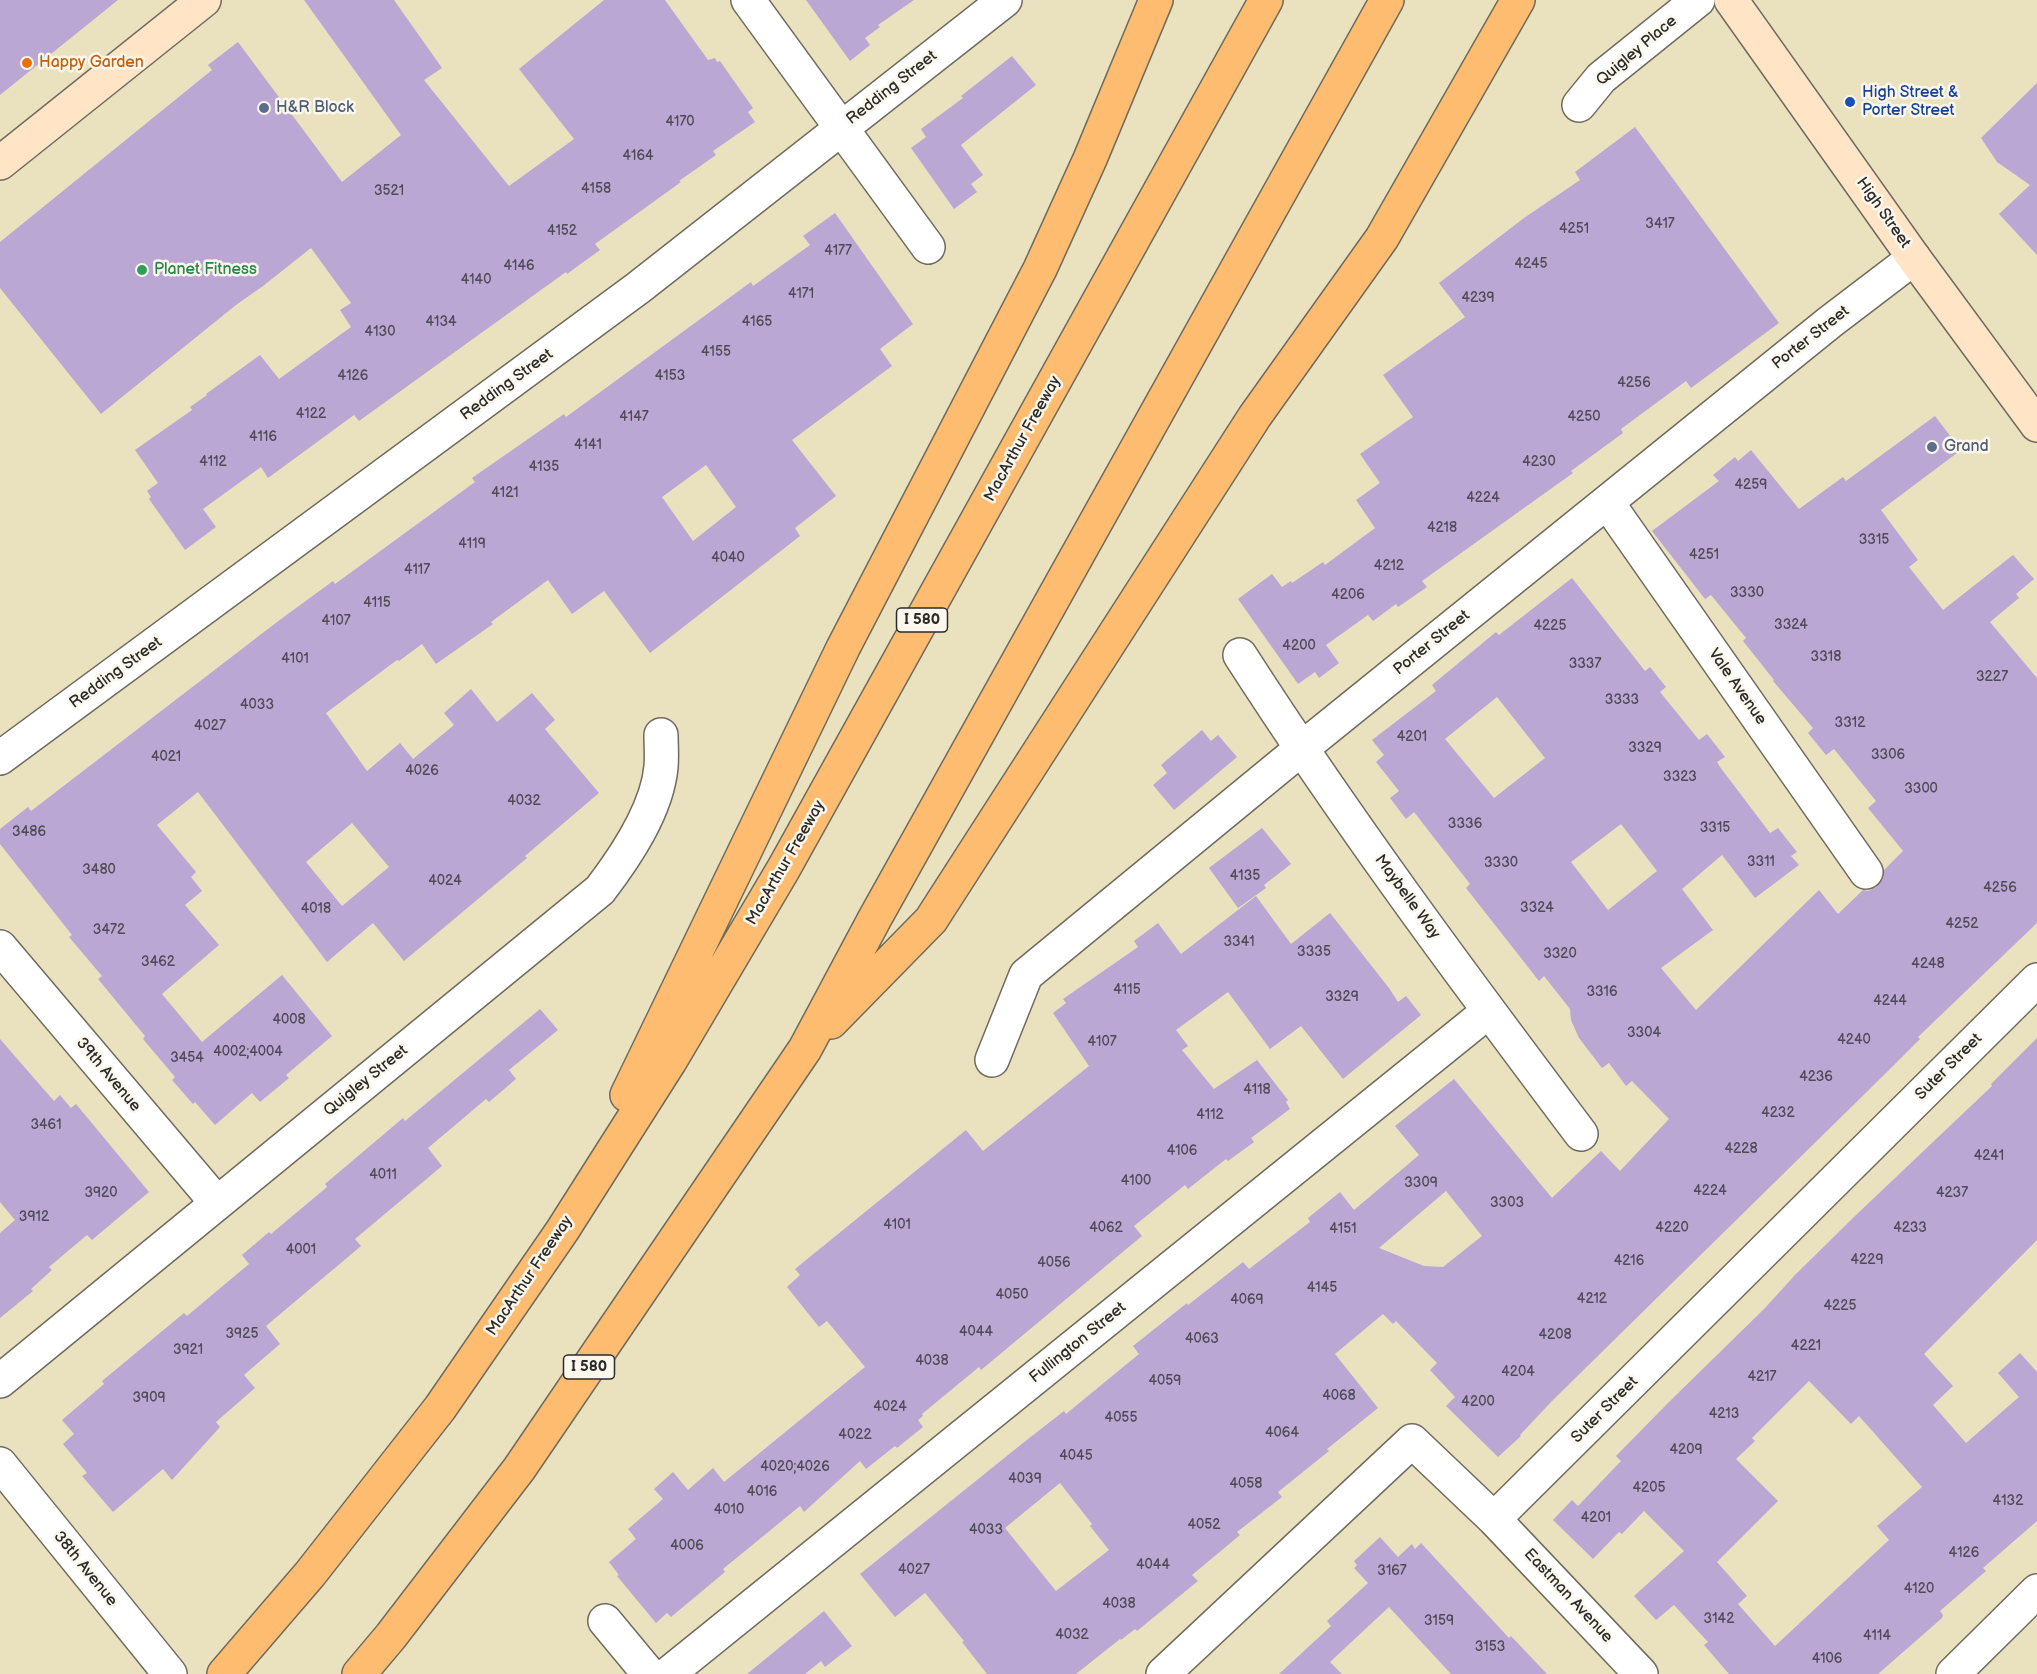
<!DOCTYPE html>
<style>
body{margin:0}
canvas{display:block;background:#eae1bf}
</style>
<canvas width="2037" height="1674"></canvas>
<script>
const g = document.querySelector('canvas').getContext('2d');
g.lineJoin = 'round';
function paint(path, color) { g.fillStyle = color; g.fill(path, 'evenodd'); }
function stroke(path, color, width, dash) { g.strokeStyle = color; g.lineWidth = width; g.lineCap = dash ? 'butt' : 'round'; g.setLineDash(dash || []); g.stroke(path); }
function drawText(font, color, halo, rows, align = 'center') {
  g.font = font + ' "Balsamiq Sans",sans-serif'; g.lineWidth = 5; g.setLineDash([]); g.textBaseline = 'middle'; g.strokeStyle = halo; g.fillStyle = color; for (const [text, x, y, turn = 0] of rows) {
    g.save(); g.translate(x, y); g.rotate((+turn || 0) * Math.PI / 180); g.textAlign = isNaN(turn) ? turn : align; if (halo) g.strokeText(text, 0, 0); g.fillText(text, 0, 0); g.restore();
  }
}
paint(new Path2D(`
 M 0,0 L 118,0 L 0,95 Z
 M 304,0 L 394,0 L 442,68 L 424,80 L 509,186 L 574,139 L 519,69 L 604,0 L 665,0 L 708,60 L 715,58 L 717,62 L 720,61 L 753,108 L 748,112 L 755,122 L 713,151 L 716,155 L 679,181 L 681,182 L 595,244 L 600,250 L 567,274 L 566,272 L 359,421 L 354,415 L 268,478 L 261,467 L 203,509 L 216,527 L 185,550 L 149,499 L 151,497 L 147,491 L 158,483 L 135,450 L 192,410 L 190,407 L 207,395 L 206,394 L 260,355 L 279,379 L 351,327 L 340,310 L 351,303 L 311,248 L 263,286 L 236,305 L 101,414 L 0,288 L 0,242 L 212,70 L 208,65 L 238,42 L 342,182 L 401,135 Z
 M 806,0 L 914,0 L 878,25 L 880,27 L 865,38 L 870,45 L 850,61 Z
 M 1012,56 L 1036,85 L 961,145 L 983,175 L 971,184 L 977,192 L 954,209 L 911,148 L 926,137 L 921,129 L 963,98 L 961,96 Z
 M 2037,83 L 2037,255 L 1999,214 L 2030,185 L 1997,162 L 1981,138 Z
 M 1635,127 L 1779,323 L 1691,388 L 1686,381 L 1621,429 L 1623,433 L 1571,471 L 1573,473 L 1422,581 L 1427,587 L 1398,607 L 1396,604 L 1373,621 L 1368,615 L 1326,645 L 1339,663 L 1319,678 L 1315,672 L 1298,684 L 1238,599 L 1272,574 L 1282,587 L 1291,581 L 1292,583 L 1323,562 L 1325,565 L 1375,528 L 1356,500 L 1380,483 L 1360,454 L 1413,417 L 1383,375 L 1465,317 L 1439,283 L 1524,218 L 1580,180 L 1575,172 Z
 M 835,213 L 913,324 L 880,349 L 892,366 L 792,440 L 836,496 L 795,528 L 800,536 L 650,653 L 604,591 L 572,614 L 548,580 L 491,622 L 493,624 L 436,664 L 422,644 L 399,661 L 397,660 L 326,713 L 367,771 L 400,743 L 413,759 L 454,725 L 444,713 L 471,689 L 497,722 L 532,693 L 555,720 L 545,729 L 599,793 L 525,856 L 527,858 L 404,961 L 373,923 L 327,962 L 198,792 L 157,825 L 196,872 L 191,877 L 202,891 L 185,905 L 219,945 L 162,994 L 202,1042 L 282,975 L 332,1036 L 286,1075 L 289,1078 L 260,1102 L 252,1093 L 215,1125 L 195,1102 L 193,1104 L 172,1080 L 175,1077 L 143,1039 L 145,1036 L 98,979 L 102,976 L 69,937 L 72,935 L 0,844 L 0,829 L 28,807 L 31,811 L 277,622 L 333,581 L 335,584 L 475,482 L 472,478 L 564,414 L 566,417 L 751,282 L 753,286 L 810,245 L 803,236 ZM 706,465 L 736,507 L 693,541 L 662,497 ZM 352,823 L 389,867 L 342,906 L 306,862 Z
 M 1935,416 L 1961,450 L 1881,510 L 1918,560 L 1909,567 L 1943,610 L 2013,555 L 2034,579 L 2016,594 L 2019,598 L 1990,622 L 2037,678 L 2037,923 L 1918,1037 L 1920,1039 L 1888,1071 L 1552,1401 L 1520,1435 L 1521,1436 L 1498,1457 L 1446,1406 L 1455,1397 L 1430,1370 L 1437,1363 L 1396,1321 L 1393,1324 L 1383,1314 L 1335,1354 L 1378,1408 L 1327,1449 L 1329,1451 L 1278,1492 L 1282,1497 L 1237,1532 L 1240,1535 L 1192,1575 L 1198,1581 L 1137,1631 L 1135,1629 L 1121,1640 L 1120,1639 L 1076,1674 L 987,1674 L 962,1642 L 964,1641 L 925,1593 L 895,1617 L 860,1574 L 1023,1443 L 1064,1411 L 1066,1414 L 1139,1354 L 1133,1346 L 1187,1303 L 1188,1305 L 1243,1262 L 1249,1269 L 1310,1222 L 1308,1218 L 1340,1192 L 1354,1210 L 1419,1155 L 1395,1126 L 1454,1079 L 1552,1198 L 1601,1151 L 1620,1171 L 1669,1119 L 1632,1081 L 1626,1086 L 1609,1063 L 1602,1068 L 1579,1038 L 1571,1020 L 1570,1009 L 1544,976 L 1539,981 L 1466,888 L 1470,884 L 1414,812 L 1406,819 L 1390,798 L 1399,791 L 1376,762 L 1384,755 L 1372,740 L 1436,691 L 1432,685 L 1496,632 L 1499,635 L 1572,578 L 1645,671 L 1650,667 L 1666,687 L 1660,692 L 1699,740 L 1707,734 L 1725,757 L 1717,762 L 1720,767 L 1770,833 L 1778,828 L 1797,852 L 1791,856 L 1799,865 L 1755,898 L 1722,855 L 1682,889 L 1713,930 L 1661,968 L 1696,1010 L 1819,890 L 1838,914 L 1863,890 L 1868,891 L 1877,887 L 1883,879 L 1884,870 L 1903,851 L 1868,808 L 1876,801 L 1834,749 L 1826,755 L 1808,733 L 1813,728 L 1773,681 L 1774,680 L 1743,641 L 1746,638 L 1711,595 L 1705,599 L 1652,531 L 1719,481 L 1713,475 L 1735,457 L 1738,461 L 1751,450 L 1799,509 L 1843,477 L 1846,481 ZM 1497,697 L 1545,758 L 1494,798 L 1445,739 ZM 1621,824 L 1657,871 L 1608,910 L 1571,862 ZM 1446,1191 L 1482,1236 L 1443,1267 L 1424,1266 L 1379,1248 ZM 1060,1483 L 1092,1524 L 1090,1526 L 1109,1550 L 1056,1591 L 1005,1528 Z
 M 1202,730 L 1211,741 L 1218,735 L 1237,757 L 1174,810 L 1153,785 L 1167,773 L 1161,765 Z
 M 1262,828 L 1291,864 L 1264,885 L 1266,888 L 1238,908 L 1209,868 Z
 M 1256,896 L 1291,944 L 1330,913 L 1389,988 L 1398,1002 L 1406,996 L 1421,1015 L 1343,1079 L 1301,1026 L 1270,1049 L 1228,992 L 1176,1030 L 1188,1046 L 1182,1050 L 1214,1089 L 1257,1060 L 1288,1100 L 1286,1102 L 1290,1109 L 1251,1138 L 1254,1142 L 1228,1161 L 1226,1159 L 1188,1189 L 1185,1185 L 1134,1226 L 1142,1236 L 981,1370 L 979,1367 L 922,1414 L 923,1416 L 918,1420 L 923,1427 L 897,1448 L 895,1446 L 866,1469 L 860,1461 L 804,1512 L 800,1506 L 723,1569 L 725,1572 L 671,1617 L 667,1613 L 656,1623 L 617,1576 L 619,1575 L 609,1562 L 636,1539 L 628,1529 L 663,1499 L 654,1489 L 673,1472 L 688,1490 L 713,1468 L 724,1482 L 865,1367 L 827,1321 L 819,1327 L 787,1287 L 800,1275 L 795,1269 L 966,1130 L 983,1151 L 1089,1066 L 1053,1013 L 1066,1003 L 1063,999 L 1138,947 L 1134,941 L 1158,923 L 1181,954 Z
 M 540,1009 L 558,1030 L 509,1070 L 516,1079 L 489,1102 L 486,1099 L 428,1148 L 442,1166 L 355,1239 L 361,1246 L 266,1326 L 280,1344 L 244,1375 L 255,1388 L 216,1422 L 220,1427 L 172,1480 L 163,1469 L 113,1512 L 82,1476 L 87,1473 L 63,1444 L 74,1434 L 62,1420 L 104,1384 L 102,1381 L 184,1313 L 187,1316 L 249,1264 L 242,1255 L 269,1232 L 271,1234 L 327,1187 L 325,1184 L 403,1118 L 405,1121 Z
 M 2037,1038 L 2037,1240 L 1924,1354 L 1953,1386 L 1933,1405 L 1966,1443 L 2019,1397 L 1998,1373 L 2020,1353 L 2037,1372 L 2037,1521 L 1983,1568 L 1986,1571 L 1940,1611 L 1943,1615 L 1942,1618 L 1878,1674 L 1729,1674 L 1704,1645 L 1708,1642 L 1674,1605 L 1656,1620 L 1634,1596 L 1684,1551 L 1644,1511 L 1622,1534 L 1619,1532 L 1593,1559 L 1553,1520 L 1572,1500 L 1578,1506 L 1621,1461 L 1616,1456 L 1668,1403 L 1765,1308 L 1795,1275 L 1855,1216 L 1992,1086 L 1991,1084 ZM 1809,1381 L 1851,1424 L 1859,1416 L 1922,1487 L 1877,1526 L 1889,1540 L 1775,1646 L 1738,1604 L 1747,1596 L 1717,1562 L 1778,1501 L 1736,1459 L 1755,1441 L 1752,1438 Z
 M 0,1039 L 54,1101 L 60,1095 L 71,1108 L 76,1104 L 149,1192 L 92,1240 L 87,1235 L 49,1267 L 52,1270 L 31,1289 L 33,1291 L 0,1318 L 0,1233 L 15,1220 L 0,1202 Z
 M 1380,1537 L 1398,1557 L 1412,1544 L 1415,1549 L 1421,1543 L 1509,1638 L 1511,1636 L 1547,1674 L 1451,1674 L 1389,1607 L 1330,1662 L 1342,1674 L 1279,1674 L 1331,1626 L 1327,1621 L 1368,1583 L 1354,1568 L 1357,1565 L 1354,1561 Z
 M 824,1611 L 852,1646 L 825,1667 L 821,1661 L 805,1674 L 747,1674 Z`), '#bba7d4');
const minor = new Path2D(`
 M 748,0 L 928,247
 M 1579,105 L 1601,78 L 1698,0
 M 1607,502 L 1866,872
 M 1240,655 C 1346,820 1463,977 1581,1134
 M 0,758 L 638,288 L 1005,0
 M 0,947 L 217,1203
 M 992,1060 L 1026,975 L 1301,749 L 1607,502 L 1830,322 L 1914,258
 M 0,1381 L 600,890 C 626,856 657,810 661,767 C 662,756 661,745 661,735
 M 1494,1519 L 2037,980
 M 605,1621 L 649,1674
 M 668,1674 L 1489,1011
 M 1163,1674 L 1412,1441 L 1494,1519 L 1641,1674
 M 1953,1674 L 2037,1591`);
const tertiary = new Path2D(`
 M 0,1464 L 170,1674`);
const secondary = new Path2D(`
 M 1731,0 L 1914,258 L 2037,425
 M 0,163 L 204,0`);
const motorway = new Path2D(`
 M 831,1022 L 931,920 L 1255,416 L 1382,238 L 1518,0
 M 627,1095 L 843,648 L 1040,269 L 1090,159 L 1156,0
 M 224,1674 L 310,1574 L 440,1408 L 562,1231 L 670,1061 L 784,868 L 1266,0
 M 359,1674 L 391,1636 L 519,1469 L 805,1049 L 875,918 L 1387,0`);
stroke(minor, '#6e6b5f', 36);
stroke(tertiary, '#6e6b5f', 36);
stroke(secondary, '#6e6b5f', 36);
stroke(motorway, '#6e6b5f', 36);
stroke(minor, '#fff', 33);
stroke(tertiary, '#fff', 33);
stroke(secondary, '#ffe4c6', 33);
stroke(motorway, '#febc70', 33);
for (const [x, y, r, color] of [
 [27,63,6,"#e8710a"],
 [1850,102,6,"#1a4fb4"],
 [264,108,6,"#5c6f8a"],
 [142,270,6,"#2e9e5b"],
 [1932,447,6,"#5c6f8a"]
]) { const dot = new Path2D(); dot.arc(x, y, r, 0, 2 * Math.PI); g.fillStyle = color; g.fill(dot); stroke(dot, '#fbf7ec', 2); }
drawText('14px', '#4f4a55', null, [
 ["4170",680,122],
 ["4164",638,156],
 ["4158",596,189],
 ["3521",389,191],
 ["3417",1660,224],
 ["4251",1574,229],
 ["4152",562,231],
 ["4177",838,251],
 ["4245",1531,264],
 ["4146",519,266],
 ["4140",476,280],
 ["4171",801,294],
 ["4239",1478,298],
 ["4134",441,322],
 ["4165",757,322],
 ["4130",380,332],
 ["4155",716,352],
 ["4126",353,376],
 ["4153",670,376],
 ["4256",1634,383],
 ["4122",311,414],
 ["4147",634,417],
 ["4250",1584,417],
 ["4116",263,437],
 ["4141",588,445],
 ["4112",213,462],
 ["4230",1539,462],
 ["4135",544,467],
 ["4259",1751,485],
 ["4121",505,493],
 ["4224",1483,498],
 ["4218",1442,528],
 ["3315",1874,540],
 ["4119",472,544],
 ["4251",1704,555],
 ["4040",728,558],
 ["4212",1389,566],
 ["4117",417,570],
 ["3330",1747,593],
 ["4206",1348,595],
 ["4115",377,603],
 ["4107",336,621],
 ["3324",1791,625],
 ["4225",1550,626],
 ["4200",1299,646],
 ["3318",1826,657],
 ["4101",295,659],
 ["3337",1585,664],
 ["3227",1992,677],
 ["3333",1622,700],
 ["4033",257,705],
 ["3312",1850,723],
 ["4027",210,726],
 ["4201",1412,737],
 ["3329",1645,748],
 ["3306",1888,755],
 ["4021",166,757],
 ["4026",422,771],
 ["3323",1680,777],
 ["3300",1921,789],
 ["4032",524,801],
 ["3336",1465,824],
 ["3315",1715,828],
 ["3486",29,832],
 ["3311",1761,862],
 ["3330",1501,863],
 ["3480",99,870],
 ["4135",1245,876],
 ["4024",445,881],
 ["4256",2000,888],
 ["3324",1537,908],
 ["4018",316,909],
 ["4252",1962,924],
 ["3472",109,930],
 ["3341",1239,942],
 ["3335",1314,952],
 ["3320",1560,954],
 ["3462",158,962],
 ["4248",1928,964],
 ["4115",1127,990],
 ["3316",1602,992],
 ["3329",1342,997],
 ["4244",1890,1001],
 ["4008",289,1020],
 ["3304",1644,1033],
 ["4240",1854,1040],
 ["4107",1102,1042],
 ["4002;4004",248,1052],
 ["3454",187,1058],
 ["4236",1816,1077],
 ["4118",1257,1090],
 ["4232",1778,1113],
 ["4112",1210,1115],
 ["3461",46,1125],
 ["4228",1741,1149],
 ["4106",1182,1151],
 ["4241",1989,1156],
 ["4011",383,1175],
 ["4100",1136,1181],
 ["3309",1421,1183],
 ["4224",1710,1191],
 ["3920",101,1193],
 ["4237",1952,1193],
 ["3303",1507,1203],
 ["3912",34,1217],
 ["4101",897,1225],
 ["4062",1106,1228],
 ["4220",1672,1228],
 ["4233",1910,1228],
 ["4151",1343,1229],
 ["4001",301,1250],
 ["4229",1867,1260],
 ["4216",1629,1261],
 ["4056",1054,1263],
 ["4145",1322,1288],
 ["4050",1012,1295],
 ["4212",1592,1299],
 ["4069",1247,1300],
 ["4225",1840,1306],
 ["4044",976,1332],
 ["3925",242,1334],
 ["4208",1555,1335],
 ["4063",1202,1339],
 ["4221",1806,1346],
 ["3921",188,1350],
 ["4038",932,1361],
 ["4204",1518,1372],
 ["4217",1762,1377],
 ["4059",1165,1381],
 ["4068",1339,1396],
 ["3909",149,1398],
 ["4200",1478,1402],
 ["4024",890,1407],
 ["4213",1724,1414],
 ["4055",1121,1418],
 ["4064",1282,1433],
 ["4022",855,1435],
 ["4209",1686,1450],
 ["4045",1076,1456],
 ["4020;4026",795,1467],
 ["4039",1025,1479],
 ["4058",1246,1484],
 ["4205",1649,1488],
 ["4016",762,1492],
 ["4132",2008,1501],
 ["4010",729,1510],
 ["4201",1596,1518],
 ["4052",1204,1525],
 ["4033",986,1530],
 ["4006",687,1546],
 ["4126",1964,1553],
 ["4044",1153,1565],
 ["4027",914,1570],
 ["3167",1392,1571],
 ["4120",1919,1589],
 ["4038",1119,1604],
 ["3142",1719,1619],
 ["3159",1439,1621],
 ["4032",1072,1635],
 ["4114",1877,1636],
 ["3153",1490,1647],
 ["4106",1827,1659]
]);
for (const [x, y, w] of [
 [922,620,51],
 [589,1367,51]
]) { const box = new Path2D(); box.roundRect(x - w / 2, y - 12, w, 24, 4.5); g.fillStyle = '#fbf7ec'; g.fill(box); stroke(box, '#2b2b2b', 1.5); }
drawText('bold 15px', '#2b2b2b', null, [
 ["I 580",922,620],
 ["I 580",589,1367]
]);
drawText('16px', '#2b2b2b', '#fbf7ec', [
 ["Quigley Place",1637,51,-40],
 ["Redding Street",892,88,-38],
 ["High Street",1883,213,55],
 ["Porter Street",1811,338,-38],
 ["Redding Street",507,385,-36],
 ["MacArthur Freeway",1023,439,-61],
 ["Porter Street",1432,643,-39],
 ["Redding Street",116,673,-36],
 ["Vale Avenue",1737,687,55],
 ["MacArthur Freeway",786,863,-60],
 ["Maybelle Way",1407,897,54],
 ["Suter Street",1949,1067,-45],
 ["39th Avenue",108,1075,50],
 ["Quigley Street",366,1081,-39],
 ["MacArthur Freeway",530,1276,-56],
 ["Fullington Street",1078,1343,-39],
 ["Suter Street",1605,1410,-45],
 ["38th Avenue",85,1569,51],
 ["Eastman Avenue",1568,1596,47]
]);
drawText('16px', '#c56008', '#fbf7ec', [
 ["Happy Garden",39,63]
], 'left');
drawText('16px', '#164399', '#fbf7ec', [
 ["High Street &",1862,93],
 ["Porter Street",1862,111]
], 'left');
drawText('16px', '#4e5e75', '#fbf7ec', [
 ["H&R Block",276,108],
 ["Grand",1944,447]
], 'left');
drawText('16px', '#27864d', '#fbf7ec', [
 ["Planet Fitness",154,270]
], 'left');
</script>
